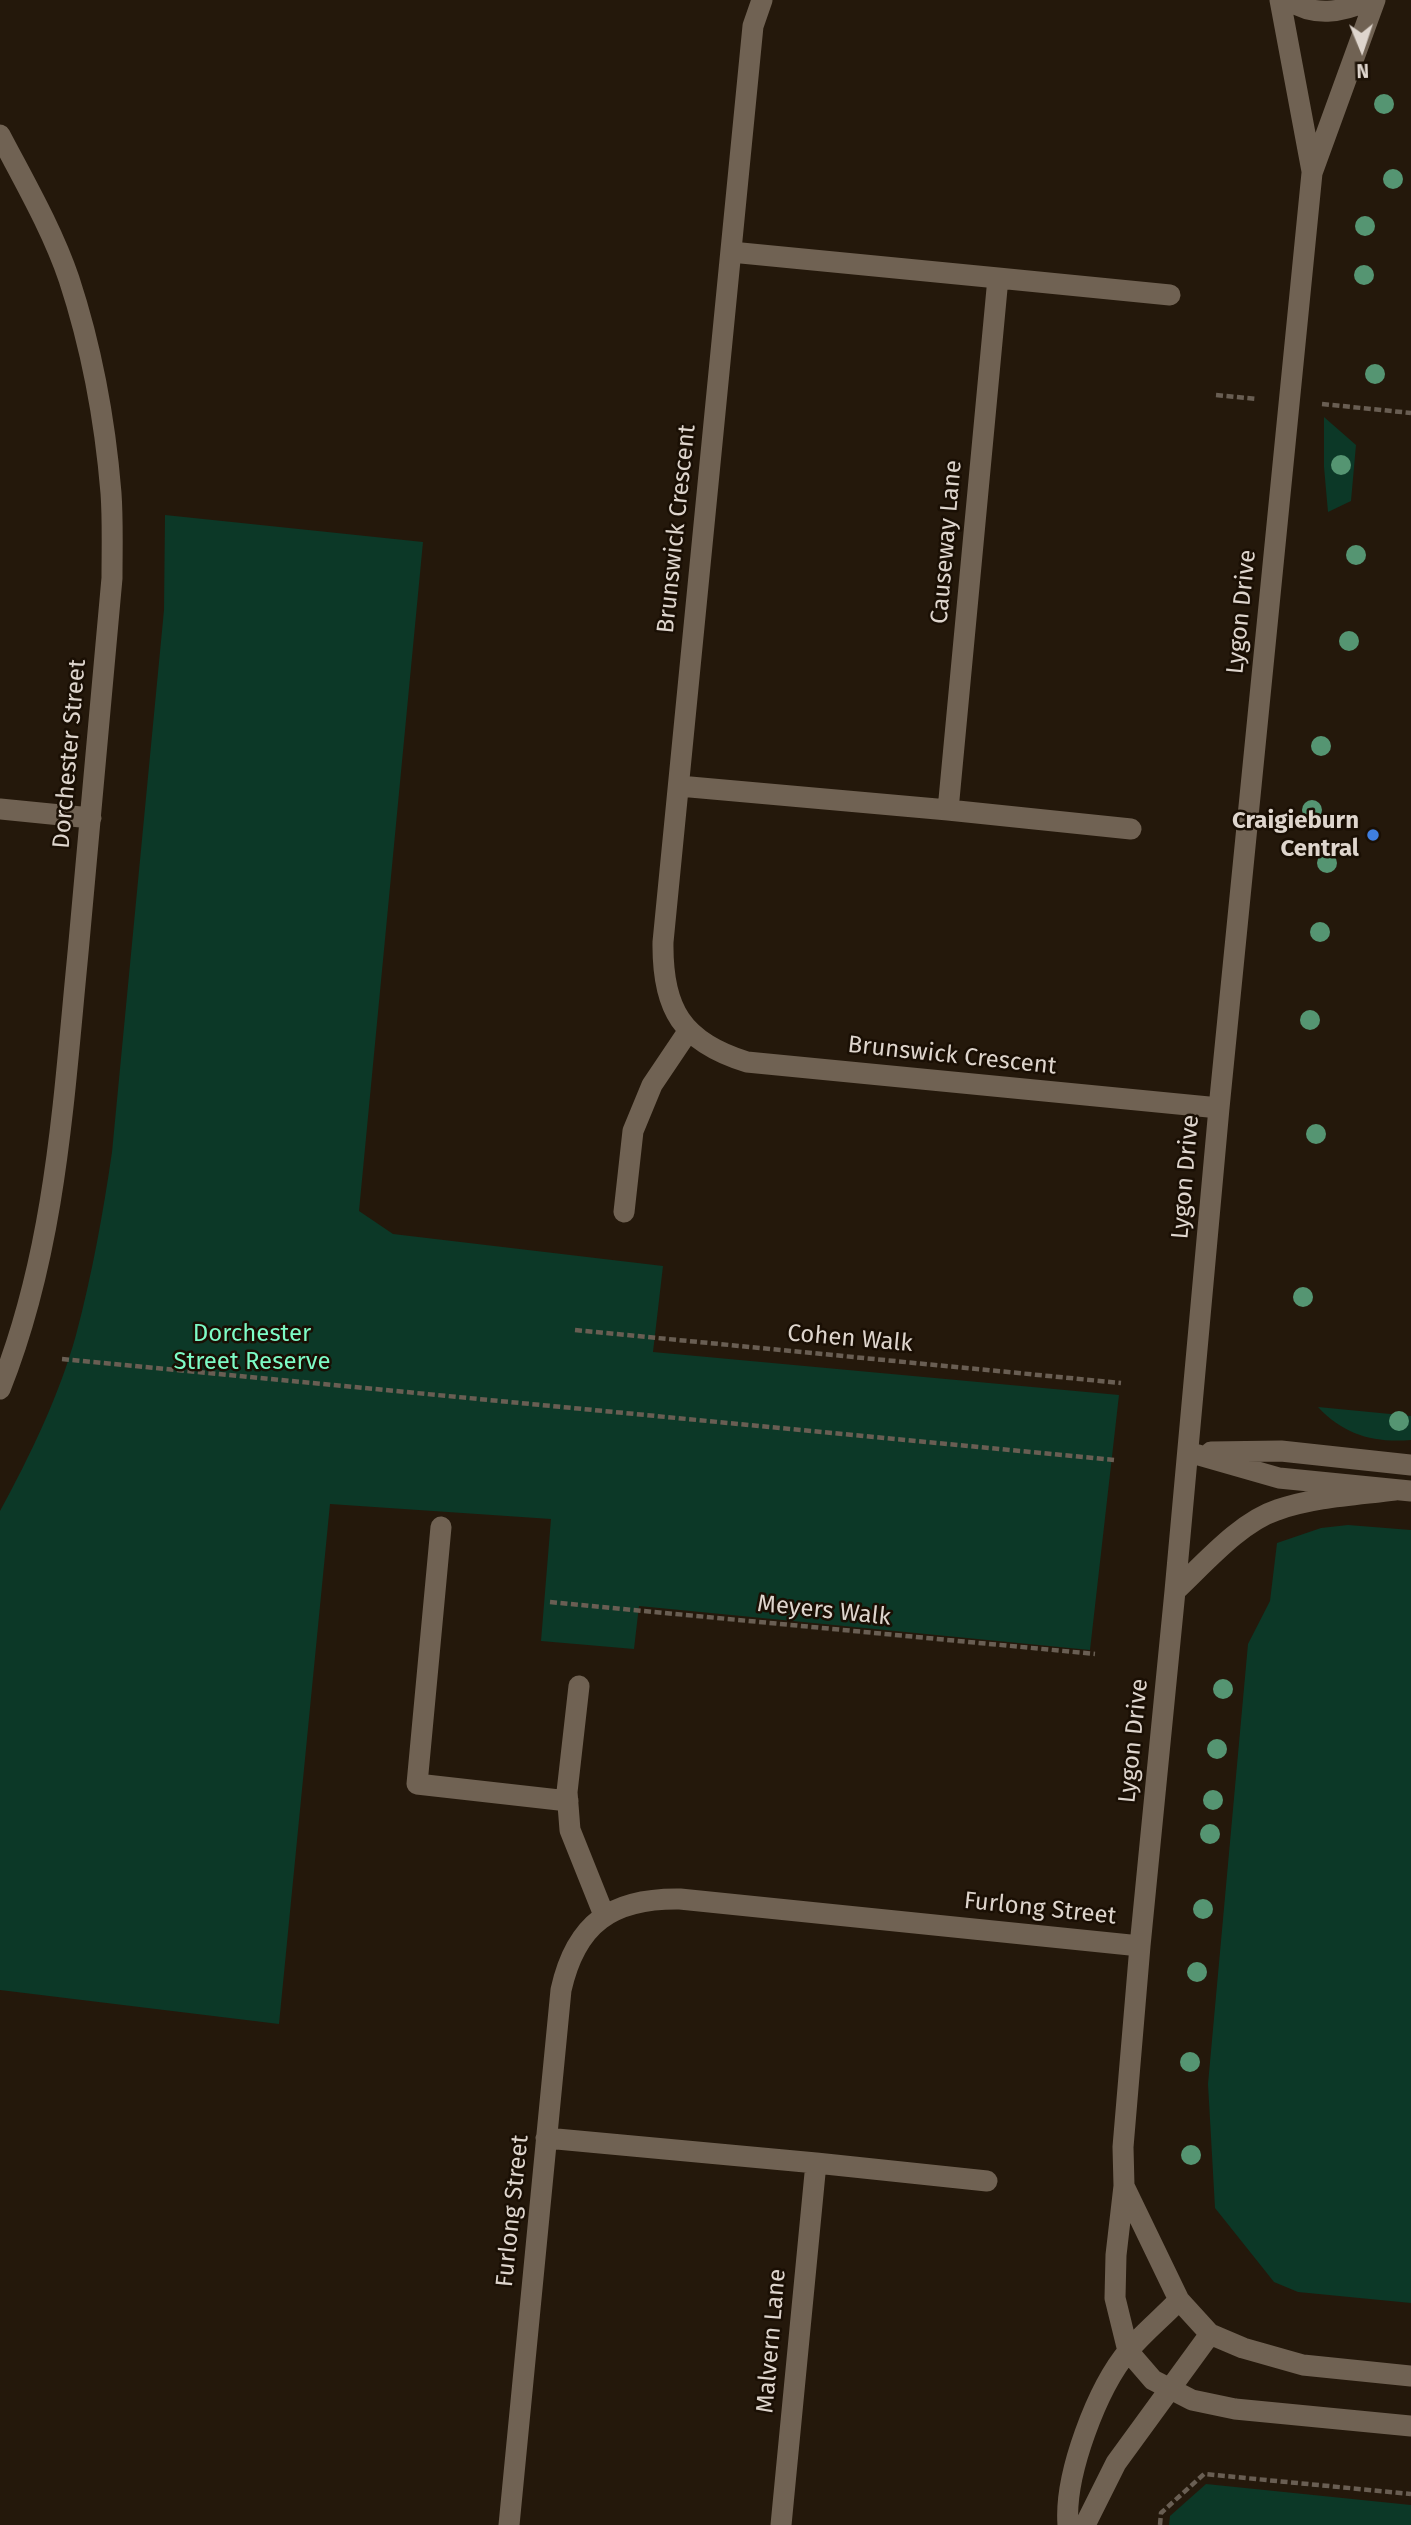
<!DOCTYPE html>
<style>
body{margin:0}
#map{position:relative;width:1411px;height:2525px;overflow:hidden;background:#24180b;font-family:"Fira Sans",sans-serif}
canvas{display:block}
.north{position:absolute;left:1327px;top:14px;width:70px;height:70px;-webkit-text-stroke:5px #1a0f04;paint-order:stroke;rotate:178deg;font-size:19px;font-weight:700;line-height:28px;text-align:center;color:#ded5cd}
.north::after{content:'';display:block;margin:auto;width:24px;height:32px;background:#ded5cd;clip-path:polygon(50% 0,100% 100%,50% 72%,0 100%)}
</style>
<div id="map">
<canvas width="1411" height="2525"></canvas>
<div class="north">N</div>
</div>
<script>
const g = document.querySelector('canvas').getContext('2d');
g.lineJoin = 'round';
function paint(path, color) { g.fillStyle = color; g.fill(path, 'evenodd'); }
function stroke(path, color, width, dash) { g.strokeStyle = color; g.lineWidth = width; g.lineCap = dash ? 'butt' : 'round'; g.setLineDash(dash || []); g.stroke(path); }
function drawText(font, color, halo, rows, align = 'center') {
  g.font = font + ' "Fira Sans",sans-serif'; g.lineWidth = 5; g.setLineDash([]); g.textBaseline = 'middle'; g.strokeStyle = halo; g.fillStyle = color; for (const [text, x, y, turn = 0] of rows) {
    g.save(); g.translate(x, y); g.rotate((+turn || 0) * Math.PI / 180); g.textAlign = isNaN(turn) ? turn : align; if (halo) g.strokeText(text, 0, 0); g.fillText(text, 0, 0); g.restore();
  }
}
paint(new Path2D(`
 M 1324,417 L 1356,445 L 1351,501 L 1328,512 L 1324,467 Z
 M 165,515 L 423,542 L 359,1211 L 393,1234 L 663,1266 L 653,1352 L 1119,1395 L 1090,1650 L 639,1606 L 634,1649 L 541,1641 L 551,1519 L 330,1504 L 279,2024 L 0,1990 L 0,1511 C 30,1456 59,1396 76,1335 C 92,1275 103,1214 112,1152 L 164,610 Z
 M 1318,1407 L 1411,1416 L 1411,1440 C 1374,1443 1344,1435 1318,1407 Z
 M 1348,1525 L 1411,1530 L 1411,2303 L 1298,2292 L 1274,2282 L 1215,2208 L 1208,2084 L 1248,1644 L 1270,1601 L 1277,1543 L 1321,1528 Z
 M 1206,2484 L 1411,2505 L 1411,2525 L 1169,2525 L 1170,2516 Z`), '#0c3827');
stroke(new Path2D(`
 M 1216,395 L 1257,399
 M 1322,404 L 1411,413
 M 575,1330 L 1121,1383
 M 62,1359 L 1114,1460
 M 550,1602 L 1095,1654
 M 1160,2525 L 1161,2513 L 1204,2474 L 1411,2494`), '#695e53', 4.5, [7, 3.5]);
stroke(new Path2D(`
 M 762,0 L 753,26 L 663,942 C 662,1009 682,1042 747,1062 L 1219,1108
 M 1280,0 L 1312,171
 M 1288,0 C 1314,17 1341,13 1369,0
 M 1375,0 L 1312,173 L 1219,1108 L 1175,1591 L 1140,1946 L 1123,2147 L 1124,2186 L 1116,2255 L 1115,2298 L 1128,2351 L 1153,2380 L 1192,2400 L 1235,2409 L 1411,2426
 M 0,135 C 24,181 52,229 69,279 C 92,349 105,420 111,493 C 113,521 112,550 112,578 C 100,714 88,849 75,984 C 62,1122 52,1259 0,1389
 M 998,278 L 1170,295
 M 679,786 L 948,810 L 998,278 L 731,252
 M 0,809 L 91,818
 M 948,810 L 1131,829
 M 624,1212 L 633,1131 L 652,1085 L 689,1030
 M 1188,1452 L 1279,1478 L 1411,1491
 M 1211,1452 L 1281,1451 L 1411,1465
 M 441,1527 L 417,1784 L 568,1801
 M 1175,1591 C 1204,1564 1240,1522 1277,1510 C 1314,1497 1356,1495 1395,1490
 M 579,1686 L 567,1792 L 570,1830 L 604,1915
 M 546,2138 L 816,2163 L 781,2525
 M 816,2163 L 987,2181
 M 1124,2186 L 1179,2300 L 1210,2334 L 1243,2348 L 1303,2365 L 1411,2376
 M 509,2525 L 561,1990 C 576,1923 612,1898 680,1899 L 1140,1946
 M 1068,2525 C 1064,2475 1097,2388 1129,2350 C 1144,2332 1163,2317 1179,2300
 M 1085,2525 L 1116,2463 L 1210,2334`), '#706253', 21);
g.fillStyle = '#559572';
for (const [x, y] of [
 [1384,104],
 [1393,179],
 [1365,226],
 [1364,275],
 [1375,374],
 [1341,465],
 [1356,555],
 [1349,641],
 [1321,746],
 [1312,810],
 [1327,863],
 [1320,932],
 [1310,1020],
 [1316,1134],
 [1303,1297],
 [1399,1421],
 [1223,1689],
 [1217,1749],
 [1213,1800],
 [1210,1834],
 [1203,1909],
 [1197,1972],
 [1190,2062],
 [1191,2155]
]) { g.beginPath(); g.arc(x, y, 10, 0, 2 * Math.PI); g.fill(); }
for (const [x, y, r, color] of [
 [1373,835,7,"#3f7fe0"]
]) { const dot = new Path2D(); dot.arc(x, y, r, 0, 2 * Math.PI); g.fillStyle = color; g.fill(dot); stroke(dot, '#1a0f04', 2.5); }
drawText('24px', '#ded5cd', '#1a0f04', [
 ["Brunswick Crescent",677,529,-84],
 ["Causeway Lane",947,542,-85],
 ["Lygon Drive",1242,612,-84],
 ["Dorchester Street",70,754,-85],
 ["Brunswick Crescent",952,1056,6],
 ["Lygon Drive",1186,1177,-85],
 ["Cohen Walk",850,1339,5],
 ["Meyers Walk",824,1611,6],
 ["Lygon Drive",1134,1741,-84],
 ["Furlong Street",1040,1909,6],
 ["Furlong Street",513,2211,-84],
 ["Malvern Lane",772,2341,-85]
]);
drawText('bold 24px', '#ded5cd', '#1a0f04', [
 ["Craigieburn",1359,821],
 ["Central",1359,849]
], 'right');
drawText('24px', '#7dfbc6', '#1a0f04', [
 ["Dorchester",252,1334],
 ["Street Reserve",252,1362]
]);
</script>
